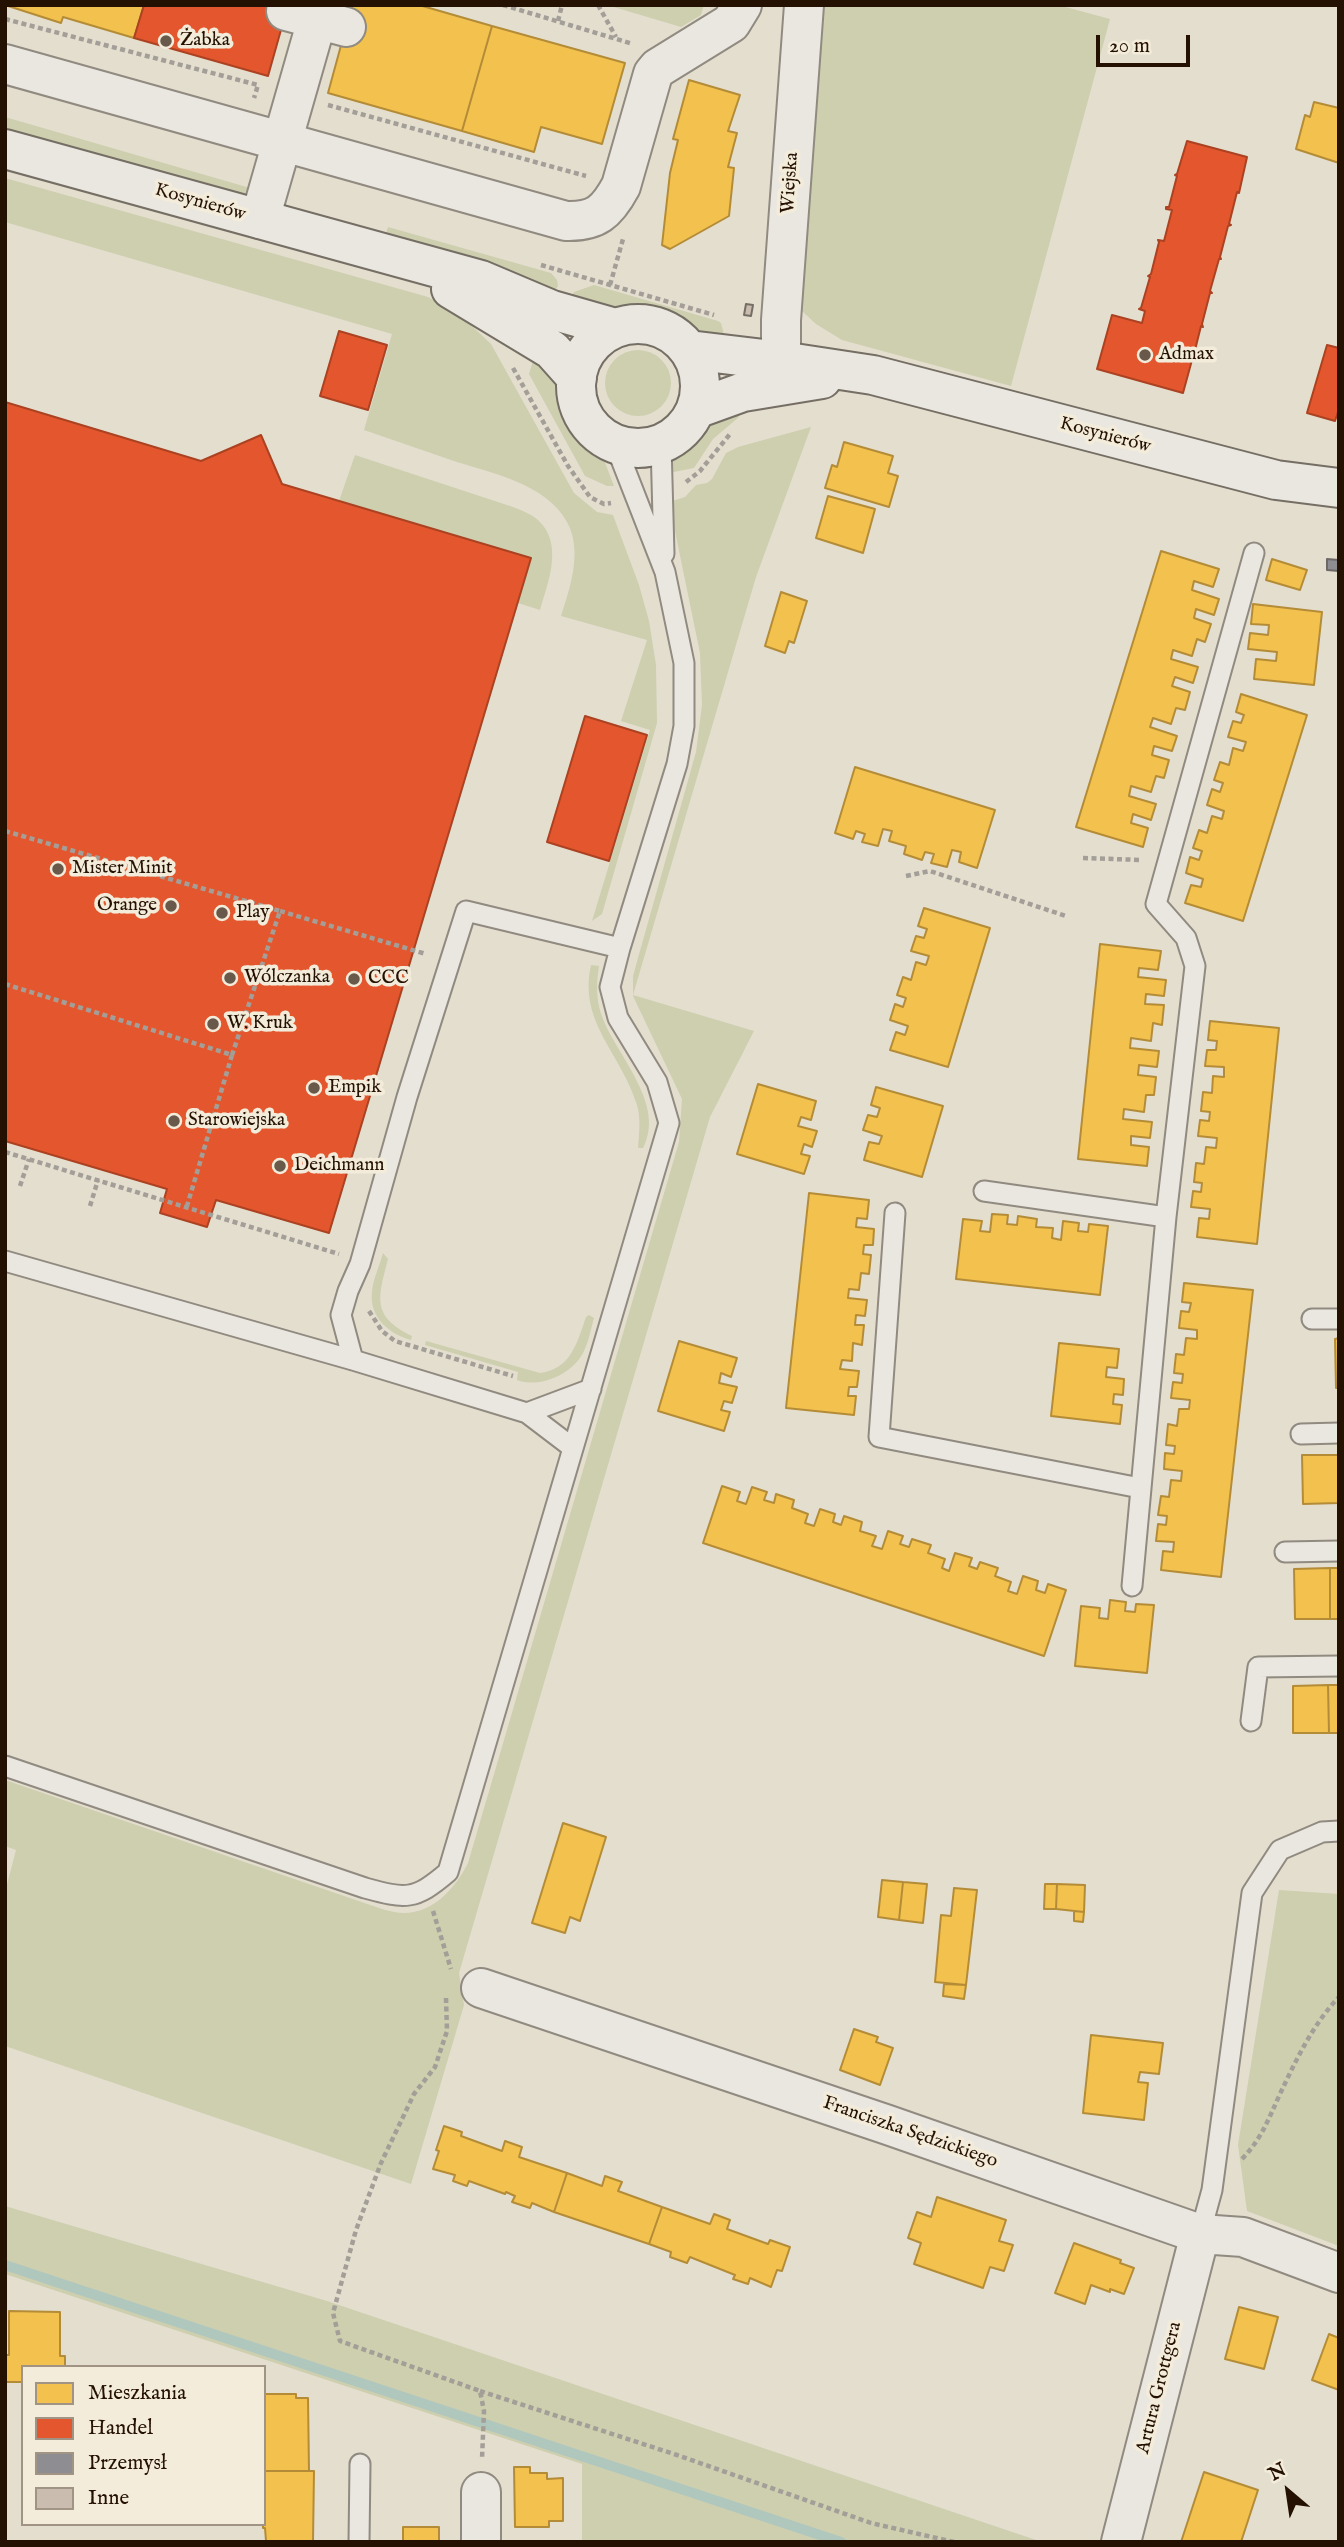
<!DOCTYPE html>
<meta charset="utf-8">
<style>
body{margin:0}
#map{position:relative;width:1344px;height:2547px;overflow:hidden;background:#e4decf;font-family:"IM FELL English",serif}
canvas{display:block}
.frame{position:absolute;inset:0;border:7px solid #251102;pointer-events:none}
.legend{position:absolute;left:21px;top:2365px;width:245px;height:161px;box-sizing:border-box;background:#f3ecdb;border:2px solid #a19484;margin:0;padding:9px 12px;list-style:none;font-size:21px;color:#251102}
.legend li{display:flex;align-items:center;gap:14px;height:35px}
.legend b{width:35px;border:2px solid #a19484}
.north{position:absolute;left:1253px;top:2456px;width:70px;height:70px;-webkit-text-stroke:5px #f3ecdb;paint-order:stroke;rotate:331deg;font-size:19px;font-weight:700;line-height:28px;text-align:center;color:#251102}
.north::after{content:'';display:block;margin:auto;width:24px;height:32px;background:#251102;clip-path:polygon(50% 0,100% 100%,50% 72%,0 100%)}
.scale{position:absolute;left:1096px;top:35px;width:94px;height:32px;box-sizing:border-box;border:4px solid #251102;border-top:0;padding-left:9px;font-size:21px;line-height:24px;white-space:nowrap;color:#251102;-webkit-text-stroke:5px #f3ecdb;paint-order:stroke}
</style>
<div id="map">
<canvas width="1344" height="2547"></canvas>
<div class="frame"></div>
<ul class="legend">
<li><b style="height:19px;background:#f2c14e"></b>Mieszkania</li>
<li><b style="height:19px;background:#e4572e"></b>Handel</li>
<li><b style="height:19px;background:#8d8d92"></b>Przemysł</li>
<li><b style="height:19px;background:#cabcaf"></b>Inne</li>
</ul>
<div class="north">N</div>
<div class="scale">20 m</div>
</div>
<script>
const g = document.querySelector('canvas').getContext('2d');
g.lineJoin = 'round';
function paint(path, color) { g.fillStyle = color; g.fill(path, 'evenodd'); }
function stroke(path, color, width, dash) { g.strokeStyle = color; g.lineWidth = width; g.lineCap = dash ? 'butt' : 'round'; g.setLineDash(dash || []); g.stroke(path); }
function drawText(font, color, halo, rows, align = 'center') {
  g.font = font + ' "IM FELL English",serif'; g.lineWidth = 7; g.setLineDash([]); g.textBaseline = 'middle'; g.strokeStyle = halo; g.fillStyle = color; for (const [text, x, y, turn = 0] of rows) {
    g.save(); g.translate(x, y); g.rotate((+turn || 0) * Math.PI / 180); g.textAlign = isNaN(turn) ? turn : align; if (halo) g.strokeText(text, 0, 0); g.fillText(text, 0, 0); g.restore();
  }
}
paint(new Path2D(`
 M 607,5 L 704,5 L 701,15 L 681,27 Z
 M 814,5 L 1058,5 L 1110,19 L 1011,386 L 842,340 L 816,324 L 802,311 L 794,273 Z
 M 5,117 L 250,188 L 245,193 L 235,196 L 5,131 Z
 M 5,178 L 428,297 L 458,313 L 491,344 L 574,493 L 597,512 L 613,515 L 639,585 L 649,621 L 656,665 L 657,723 L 602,914 L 592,921 L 650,730 L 621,721 L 647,640 L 561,616 C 570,588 583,551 567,522 C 546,483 490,473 451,460 C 422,450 393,440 364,430 L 392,334 L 5,222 Z
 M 388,227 L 551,273 L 557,280 L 558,286 L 551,296 L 384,240 Z
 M 594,285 L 718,321 L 721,323 L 727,346 L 695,335 L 666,314 L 651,310 L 618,313 L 568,301 L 574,292 Z
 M605 383a33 33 0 1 1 66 0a33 33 0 1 1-66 0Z
 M 536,351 L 560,383 L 575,425 L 599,447 L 614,486 L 607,486 L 585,476 L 529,374 Z
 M 736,403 L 739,417 L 713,439 L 694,468 L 669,473 L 675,448 L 705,419 Z
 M 811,427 L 756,577 L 633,995 L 754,1031 L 710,1117 L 459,1973 L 464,2005 L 411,2184 L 5,2046 L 5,1892 L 16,1850 L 5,1846 L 5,1780 L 382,1909 C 389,1911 397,1913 404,1913 C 434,1913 456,1887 468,1863 L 679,1142 L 682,1099 L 633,996 L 633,976 L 638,958 L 696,752 L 702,705 L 700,653 L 669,502 L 685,497 L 696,485 L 707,483 L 712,479 L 726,453 L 738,447 Z
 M 355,455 L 513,507 C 521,510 531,514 538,520 C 564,544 548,582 540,610 L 518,603 L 531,558 L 339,501 Z
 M 591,965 L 599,966 C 596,985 596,1002 603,1019 C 618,1057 666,1105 643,1148 L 638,1148 C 639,1134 641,1118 637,1105 C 622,1054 578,1023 591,965 Z
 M 383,1253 L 388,1259 C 378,1298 371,1316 412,1336 L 411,1340 C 389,1334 369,1317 372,1292 C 373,1279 380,1265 383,1253 Z
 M 589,1315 L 594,1318 C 591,1328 589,1341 584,1351 C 574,1373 541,1389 517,1380 L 518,1372 L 425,1345 L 426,1341 L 540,1373 C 571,1369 577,1343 586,1317 Z
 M 1279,1890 L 1339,1894 L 1339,2246 L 1247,2211 L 1238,2145 Z
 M 5,2206 L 327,2301 L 1042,2542 L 582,2542 L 582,2464 L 5,2274 Z`), '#cdcfaf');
const homes = new Path2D(`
 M 5,5 L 144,5 L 134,38 L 63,17 L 61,23 Z
 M 352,5 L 419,5 L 492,26 L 462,131 L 328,93 Z
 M 492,26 L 625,63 L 602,144 L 541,127 L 534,152 L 462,131 Z
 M 689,80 L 740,95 L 728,131 L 737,133 L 728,167 L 734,168 L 729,216 L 670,249 L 662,245 L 670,173 L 678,140 L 673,139 Z
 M 1314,102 L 1339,108 L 1339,163 L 1296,149 L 1305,115 L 1310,117 Z
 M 844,442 L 893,456 L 888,473 L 898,476 L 889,507 L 825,488 L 832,465 L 837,467 Z
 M 828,496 L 875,509 L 863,553 L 816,538 Z
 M 1161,551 L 1219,569 L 1213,587 L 1194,581 L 1192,590 L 1219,599 L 1214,615 L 1196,609 L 1194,618 L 1211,624 L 1205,642 L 1197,639 L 1192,656 L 1173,650 L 1171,659 L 1198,667 L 1193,683 L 1175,677 L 1172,686 L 1190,692 L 1185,710 L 1176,708 L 1171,724 L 1153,718 L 1150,727 L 1177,736 L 1172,751 L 1154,746 L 1152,755 L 1169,760 L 1164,778 L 1156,776 L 1151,792 L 1131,786 L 1129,796 L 1156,804 L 1151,820 L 1133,814 L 1131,823 L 1148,828 L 1143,847 L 1076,827 Z
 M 1272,559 L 1307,570 L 1300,590 L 1266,580 Z
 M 781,592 L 807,601 L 794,643 L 789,641 L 785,653 L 765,646 Z
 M 1253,604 L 1322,612 L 1314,685 L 1254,679 L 1256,659 L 1276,661 L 1277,652 L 1248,649 L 1250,633 L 1268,635 L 1269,625 L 1251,624 Z
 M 1241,694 L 1307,715 L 1243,921 L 1185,903 L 1191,885 L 1201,887 L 1203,879 L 1186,873 L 1190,857 L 1199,860 L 1202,851 L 1193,848 L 1199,830 L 1207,833 L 1212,816 L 1222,819 L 1224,811 L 1207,805 L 1212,789 L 1220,792 L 1223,783 L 1214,780 L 1220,762 L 1229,765 L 1233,748 L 1243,751 L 1246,742 L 1228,737 L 1233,721 L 1241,723 L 1244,715 L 1236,712 Z
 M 855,767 L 995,810 L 977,868 L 959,862 L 961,852 L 952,850 L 947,867 L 931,863 L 934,854 L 925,852 L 922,860 L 904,854 L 906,846 L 889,841 L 892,831 L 883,829 L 878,846 L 862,842 L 865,834 L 856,831 L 853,839 L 835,833 Z
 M 924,908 L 990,928 L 948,1067 L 890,1050 L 896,1032 L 905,1035 L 908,1026 L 890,1020 L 895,1004 L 903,1007 L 906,998 L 897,995 L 903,977 L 911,980 L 916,962 L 926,965 L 929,956 L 911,951 L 916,936 L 924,938 L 927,929 L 918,926 Z
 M 1100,944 L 1161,951 L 1158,970 L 1139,968 L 1138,977 L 1166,980 L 1164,996 L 1146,994 L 1145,1004 L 1164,1005 L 1162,1025 L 1153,1023 L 1151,1041 L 1131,1038 L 1130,1048 L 1159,1051 L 1157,1067 L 1139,1065 L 1138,1075 L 1156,1077 L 1154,1095 L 1146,1095 L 1144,1112 L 1124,1109 L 1123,1119 L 1152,1122 L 1150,1138 L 1131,1136 L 1131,1145 L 1149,1147 L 1147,1166 L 1078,1159 Z
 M 1210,1021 L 1279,1028 L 1257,1244 L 1197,1237 L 1199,1218 L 1209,1219 L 1210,1209 L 1191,1207 L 1193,1191 L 1201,1192 L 1202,1183 L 1194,1182 L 1196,1163 L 1204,1164 L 1206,1147 L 1216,1148 L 1217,1138 L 1198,1136 L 1200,1120 L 1209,1121 L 1210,1112 L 1201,1111 L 1203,1092 L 1212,1093 L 1213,1076 L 1224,1077 L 1224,1067 L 1205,1066 L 1207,1050 L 1216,1050 L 1217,1041 L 1208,1040 Z
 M 758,1084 L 816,1101 L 811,1120 L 801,1117 L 798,1126 L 817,1131 L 812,1147 L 804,1144 L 801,1154 L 810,1156 L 804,1174 L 737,1154 Z
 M 876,1087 L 943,1106 L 922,1177 L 864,1160 L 869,1142 L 879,1144 L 882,1136 L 863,1130 L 868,1115 L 877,1117 L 880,1108 L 871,1105 Z
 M 809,1193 L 869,1200 L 867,1219 L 857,1218 L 856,1227 L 874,1229 L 873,1245 L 864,1245 L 863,1254 L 871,1255 L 869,1274 L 861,1273 L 859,1290 L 849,1289 L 848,1298 L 867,1300 L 865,1316 L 856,1315 L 855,1325 L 864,1325 L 862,1345 L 853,1343 L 852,1361 L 842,1360 L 840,1369 L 859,1371 L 857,1387 L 849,1387 L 848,1396 L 856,1396 L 854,1415 L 786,1408 Z
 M 992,1214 L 1008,1215 L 1007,1224 L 1017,1225 L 1018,1216 L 1037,1219 L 1036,1227 L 1053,1228 L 1052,1238 L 1061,1240 L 1063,1221 L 1079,1223 L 1078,1231 L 1088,1232 L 1089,1224 L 1108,1226 L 1100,1295 L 956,1279 L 963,1219 L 982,1221 L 980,1231 L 990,1232 Z
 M 1184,1283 L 1253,1290 L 1221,1577 L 1161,1570 L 1163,1551 L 1173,1552 L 1174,1542 L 1156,1541 L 1158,1524 L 1166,1525 L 1167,1516 L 1158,1515 L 1161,1496 L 1169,1497 L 1171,1480 L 1181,1481 L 1182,1471 L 1164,1469 L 1165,1453 L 1174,1454 L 1175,1446 L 1166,1445 L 1168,1424 L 1177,1426 L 1179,1409 L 1189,1409 L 1190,1400 L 1171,1398 L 1173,1382 L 1182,1383 L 1183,1374 L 1174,1373 L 1176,1354 L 1184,1355 L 1186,1338 L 1197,1339 L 1197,1330 L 1179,1328 L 1181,1311 L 1189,1312 L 1191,1303 L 1182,1302 Z
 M 1339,1338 L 1339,1388 L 1336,1388 L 1335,1339 Z
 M 679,1341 L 737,1358 L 731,1377 L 721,1373 L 719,1383 L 737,1387 L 732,1403 L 724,1401 L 721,1410 L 730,1412 L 724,1431 L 658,1411 Z
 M 1059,1343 L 1119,1349 L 1117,1368 L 1107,1367 L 1106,1377 L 1124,1379 L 1123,1395 L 1114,1394 L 1113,1404 L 1122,1405 L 1120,1424 L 1051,1416 Z
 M 1302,1455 L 1338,1455 L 1339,1503 L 1303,1504 Z
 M 722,1486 L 740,1492 L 737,1501 L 746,1504 L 752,1487 L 767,1492 L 764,1500 L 774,1503 L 776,1494 L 794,1500 L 792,1508 L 808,1514 L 805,1523 L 814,1526 L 820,1509 L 835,1514 L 833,1522 L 841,1525 L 844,1516 L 862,1522 L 860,1531 L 876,1536 L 872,1546 L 882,1549 L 888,1531 L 903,1536 L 900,1544 L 909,1547 L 912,1539 L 931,1545 L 928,1553 L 945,1559 L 942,1568 L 949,1571 L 955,1553 L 972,1558 L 969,1566 L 977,1569 L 980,1562 L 998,1568 L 995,1576 L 1011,1582 L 1008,1591 L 1017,1594 L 1023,1576 L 1038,1581 L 1036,1590 L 1045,1593 L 1048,1584 L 1066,1590 L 1044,1656 L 703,1543 Z
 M 1330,1568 L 1330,1619 L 1295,1619 L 1294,1569 Z
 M 1330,1568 L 1339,1568 L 1339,1619 L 1330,1619 Z
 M 1110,1600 L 1126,1602 L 1125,1611 L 1135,1612 L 1136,1604 L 1154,1605 L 1147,1673 L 1075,1666 L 1081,1606 L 1100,1608 L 1099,1618 L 1108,1619 Z
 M 1328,1685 L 1329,1733 L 1293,1733 L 1293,1686 Z
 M 1328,1685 L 1339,1685 L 1339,1733 L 1329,1733 Z
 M 563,1823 L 606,1837 L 580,1921 L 570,1917 L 565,1933 L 532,1923 Z
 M 882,1880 L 903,1882 L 899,1920 L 878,1917 Z
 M 903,1882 L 927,1884 L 923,1923 L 899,1920 Z
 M 1045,1884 L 1057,1884 L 1056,1909 L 1044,1909 Z
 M 1057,1884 L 1085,1885 L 1084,1912 L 1056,1909 Z
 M 954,1888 L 977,1890 L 966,1985 L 935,1982 L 941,1915 L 951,1916 Z
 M 1074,1911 L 1084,1912 L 1083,1922 L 1074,1921 Z
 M 944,1984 L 966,1985 L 964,1999 L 943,1996 Z
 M 854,2029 L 878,2037 L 876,2042 L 893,2048 L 880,2085 L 840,2070 Z
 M 1091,2035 L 1163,2043 L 1159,2074 L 1140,2072 L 1138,2082 L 1148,2083 L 1144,2120 L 1083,2113 Z
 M 444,2126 L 462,2132 L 461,2136 L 502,2151 L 505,2141 L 522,2147 L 519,2157 L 567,2173 L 554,2212 L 532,2203 L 530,2208 L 512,2202 L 515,2196 L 506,2192 L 505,2194 L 469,2181 L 467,2186 L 453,2181 L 455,2175 L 433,2169 L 439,2151 L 436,2150 Z
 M 567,2173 L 602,2186 L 605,2176 L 622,2182 L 618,2191 L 662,2207 L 649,2244 L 554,2212 Z
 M 937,2197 L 1006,2220 L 999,2241 L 1013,2245 L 1004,2271 L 990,2267 L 983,2288 L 914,2264 L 921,2243 L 908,2238 L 917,2212 L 931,2217 Z
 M 662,2207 L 710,2224 L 714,2214 L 730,2220 L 727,2229 L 768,2244 L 770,2240 L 790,2247 L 782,2271 L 777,2270 L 771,2287 L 750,2278 L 748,2284 L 733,2279 L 735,2275 L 690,2257 L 687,2263 L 670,2257 L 671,2252 L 649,2244 Z
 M 1074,2243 L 1121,2260 L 1120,2263 L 1134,2268 L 1124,2294 L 1110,2289 L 1110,2292 L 1091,2285 L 1085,2304 L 1055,2293 Z
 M 1239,2307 L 1278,2317 L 1264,2369 L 1225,2359 Z
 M 9,2311 L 60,2312 L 60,2356 L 65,2356 L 65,2367 L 23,2367 L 23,2382 L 5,2382 L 5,2355 L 9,2355 Z
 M 1329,2334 L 1339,2338 L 1339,2390 L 1312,2380 Z
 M 264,2394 L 296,2394 L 296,2398 L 308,2398 L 309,2471 L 264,2471 Z
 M 514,2467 L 530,2467 L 530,2473 L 547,2473 L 547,2479 L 563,2478 L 563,2521 L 549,2521 L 549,2527 L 515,2527 Z
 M 264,2471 L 314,2471 L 313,2542 L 266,2541 L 265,2528 L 263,2528 Z
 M 1204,2472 L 1258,2490 L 1241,2542 L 1181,2542 Z
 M 403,2527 L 439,2527 L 439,2542 L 403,2542 Z`);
paint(homes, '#f2c14e');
stroke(homes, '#b48c37', 2);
const shops = new Path2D(`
 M 144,5 L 288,5 L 268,76 L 134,38 Z
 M 1187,141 L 1247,157 L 1239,193 L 1237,192 L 1229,224 L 1231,225 L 1228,226 L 1220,257 L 1221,259 L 1219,259 L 1210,291 L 1212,293 L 1210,293 L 1202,324 L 1203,327 L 1201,326 L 1193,358 L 1194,360 L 1192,360 L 1183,393 L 1097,369 L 1112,315 L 1142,323 L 1145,311 L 1139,309 L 1141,308 L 1150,277 L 1148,276 L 1151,274 L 1159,242 L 1158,240 L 1164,241 L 1172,210 L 1166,209 L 1166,207 L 1169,207 L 1177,176 L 1175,175 L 1177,174 Z
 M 339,331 L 387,345 L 368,410 L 320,396 Z
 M 1327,345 L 1339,348 L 1339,409 L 1335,421 L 1307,413 Z
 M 5,402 L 201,461 L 261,435 L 282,484 L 531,558 L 329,1233 L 216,1200 L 207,1227 L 160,1213 L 167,1189 L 5,1141 Z
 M 585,716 L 647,735 L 609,861 L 547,842 Z`);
paint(shops, '#e4572e');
stroke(shops, '#ab4221', 2);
const industry = new Path2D(`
 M 1327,559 L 1339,560 L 1339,571 L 1327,570 Z`);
paint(industry, '#8d8d92');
stroke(industry, '#6e6867', 2);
stroke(new Path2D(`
 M 5,2265 L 841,2542`), '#b0c7be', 10);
const building = new Path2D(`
 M 746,304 L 753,305 L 751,316 L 744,315 Z`);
paint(building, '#cabcaf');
stroke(building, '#756e64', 2);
const lane = new Path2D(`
 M 661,444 L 664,554
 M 984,1191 L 1166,1217
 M 895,1213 L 879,1437 L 1140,1488
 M 5,1261 L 353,1360 L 527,1413 L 573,1448
 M 1312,1319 L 1339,1319
 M 353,1360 L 341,1315 L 348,1291 L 360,1264 L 407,1097 L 466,911 L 620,948
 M 527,1413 L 591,1389
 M 1301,1434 L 1339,1433
 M 1285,1552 L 1339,1551
 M 1132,1586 L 1166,1217 L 1195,966 L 1186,938 L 1156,904 L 1254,553
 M 1251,1721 L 1258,1667 L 1339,1666
 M 5,1766 L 365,1888 C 406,1899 414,1901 448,1872 L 669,1123 L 657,1082 L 618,1018 L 610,987 L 620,948 L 677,764 L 684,726 L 684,663 L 665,572 L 615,444
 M 1200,2234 L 1212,2190 L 1252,1893 L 1280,1850 L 1322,1832 L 1339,1831
 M 359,2542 L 360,2464`);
const street = new Path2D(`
 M 286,11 L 346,27
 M 5,64 L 566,221 C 596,222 607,212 621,186 L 653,74 L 658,68 L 731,23 L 742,5
 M 260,219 L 317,20
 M 781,361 L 781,320 L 804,5
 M 481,1988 L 888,2125 L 1200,2234 L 1243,2237 L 1339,2273
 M 481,2542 L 481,2492
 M 1121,2542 L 1200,2234`);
const secondary = new Path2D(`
 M 5,149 L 481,280 L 552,310 L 615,328
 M 451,289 L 552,350 L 577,378
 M576 386a62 62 0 1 1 124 0a62 62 0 1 1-124 0Z
 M 689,350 L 781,361 L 873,375 L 1230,468 L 1276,480 L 1339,488
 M 696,409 L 743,392 L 822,379`);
stroke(lane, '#908a80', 23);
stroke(street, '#908a80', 42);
stroke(secondary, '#756e64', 42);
stroke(new Path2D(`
 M 503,5 L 633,44
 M 598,5 L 616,37
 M 5,19 L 258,85 L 254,98
 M 558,21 L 562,5
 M 328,105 L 586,176
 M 541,265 L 714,315
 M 610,285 L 623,239
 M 513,368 L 568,466 L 590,497 L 604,504 L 611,503
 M 686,482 L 700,471 L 730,434
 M 5,831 L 280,911 L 232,1055
 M 1083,858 L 1142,860
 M 906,876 L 930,871 L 1066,916
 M 280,911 L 426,954
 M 5,984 L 232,1055 L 187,1206
 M 5,1152 L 339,1254
 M 20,1186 L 29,1159
 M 90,1206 L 98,1180
 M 369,1311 L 382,1331 L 395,1341 L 513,1376
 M 433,1911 L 451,1969
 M 446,1998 L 447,2031 L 435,2067 L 414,2094 L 381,2163 L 356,2230 L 333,2313 L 340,2341 L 480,2391 L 484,2411 L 482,2459
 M 1242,2159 C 1262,2138 1268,2120 1280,2094 C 1296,2060 1313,2024 1339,1997
 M 480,2391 L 677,2455 L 871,2523 L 954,2542`), '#a39e97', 4.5, [5, 3.5]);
stroke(lane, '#eae7e0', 19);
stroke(street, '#eae7e0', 38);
stroke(secondary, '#eae7e0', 38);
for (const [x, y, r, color] of [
 [166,41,7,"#68594a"],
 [1145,355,7,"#68594a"],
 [58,869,7,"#68594a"],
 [171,906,7,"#68594a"],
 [222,913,7,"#68594a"],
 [230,978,7,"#68594a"],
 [354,979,7,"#68594a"],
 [213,1024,7,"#68594a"],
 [314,1088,7,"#68594a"],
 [174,1121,7,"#68594a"],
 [280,1166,7,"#68594a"]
]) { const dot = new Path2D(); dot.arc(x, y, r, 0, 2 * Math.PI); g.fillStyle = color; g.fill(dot); stroke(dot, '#f3ecdb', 2.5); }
drawText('19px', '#251102', '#f3ecdb', [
 ["Żabka",180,41],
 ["Admax",1159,355],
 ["Mister Minit",72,869],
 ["Orange",157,906,"right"],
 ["Play",236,913],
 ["Wólczanka",244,978],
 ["CCC",368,979],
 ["W. Kruk",227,1024],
 ["Empik",328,1088],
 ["Starowiejska",188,1121],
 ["Deichmann",294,1166]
], 'left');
drawText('19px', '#251102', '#f3ecdb', [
 ["Wiejska",791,183,-86],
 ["Kosynierów",200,203,16],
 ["Kosynierów",1105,436,15],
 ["Franciszka Sędzickiego",910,2133,19],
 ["Artura Grottgera",1160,2388,-76]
]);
</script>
